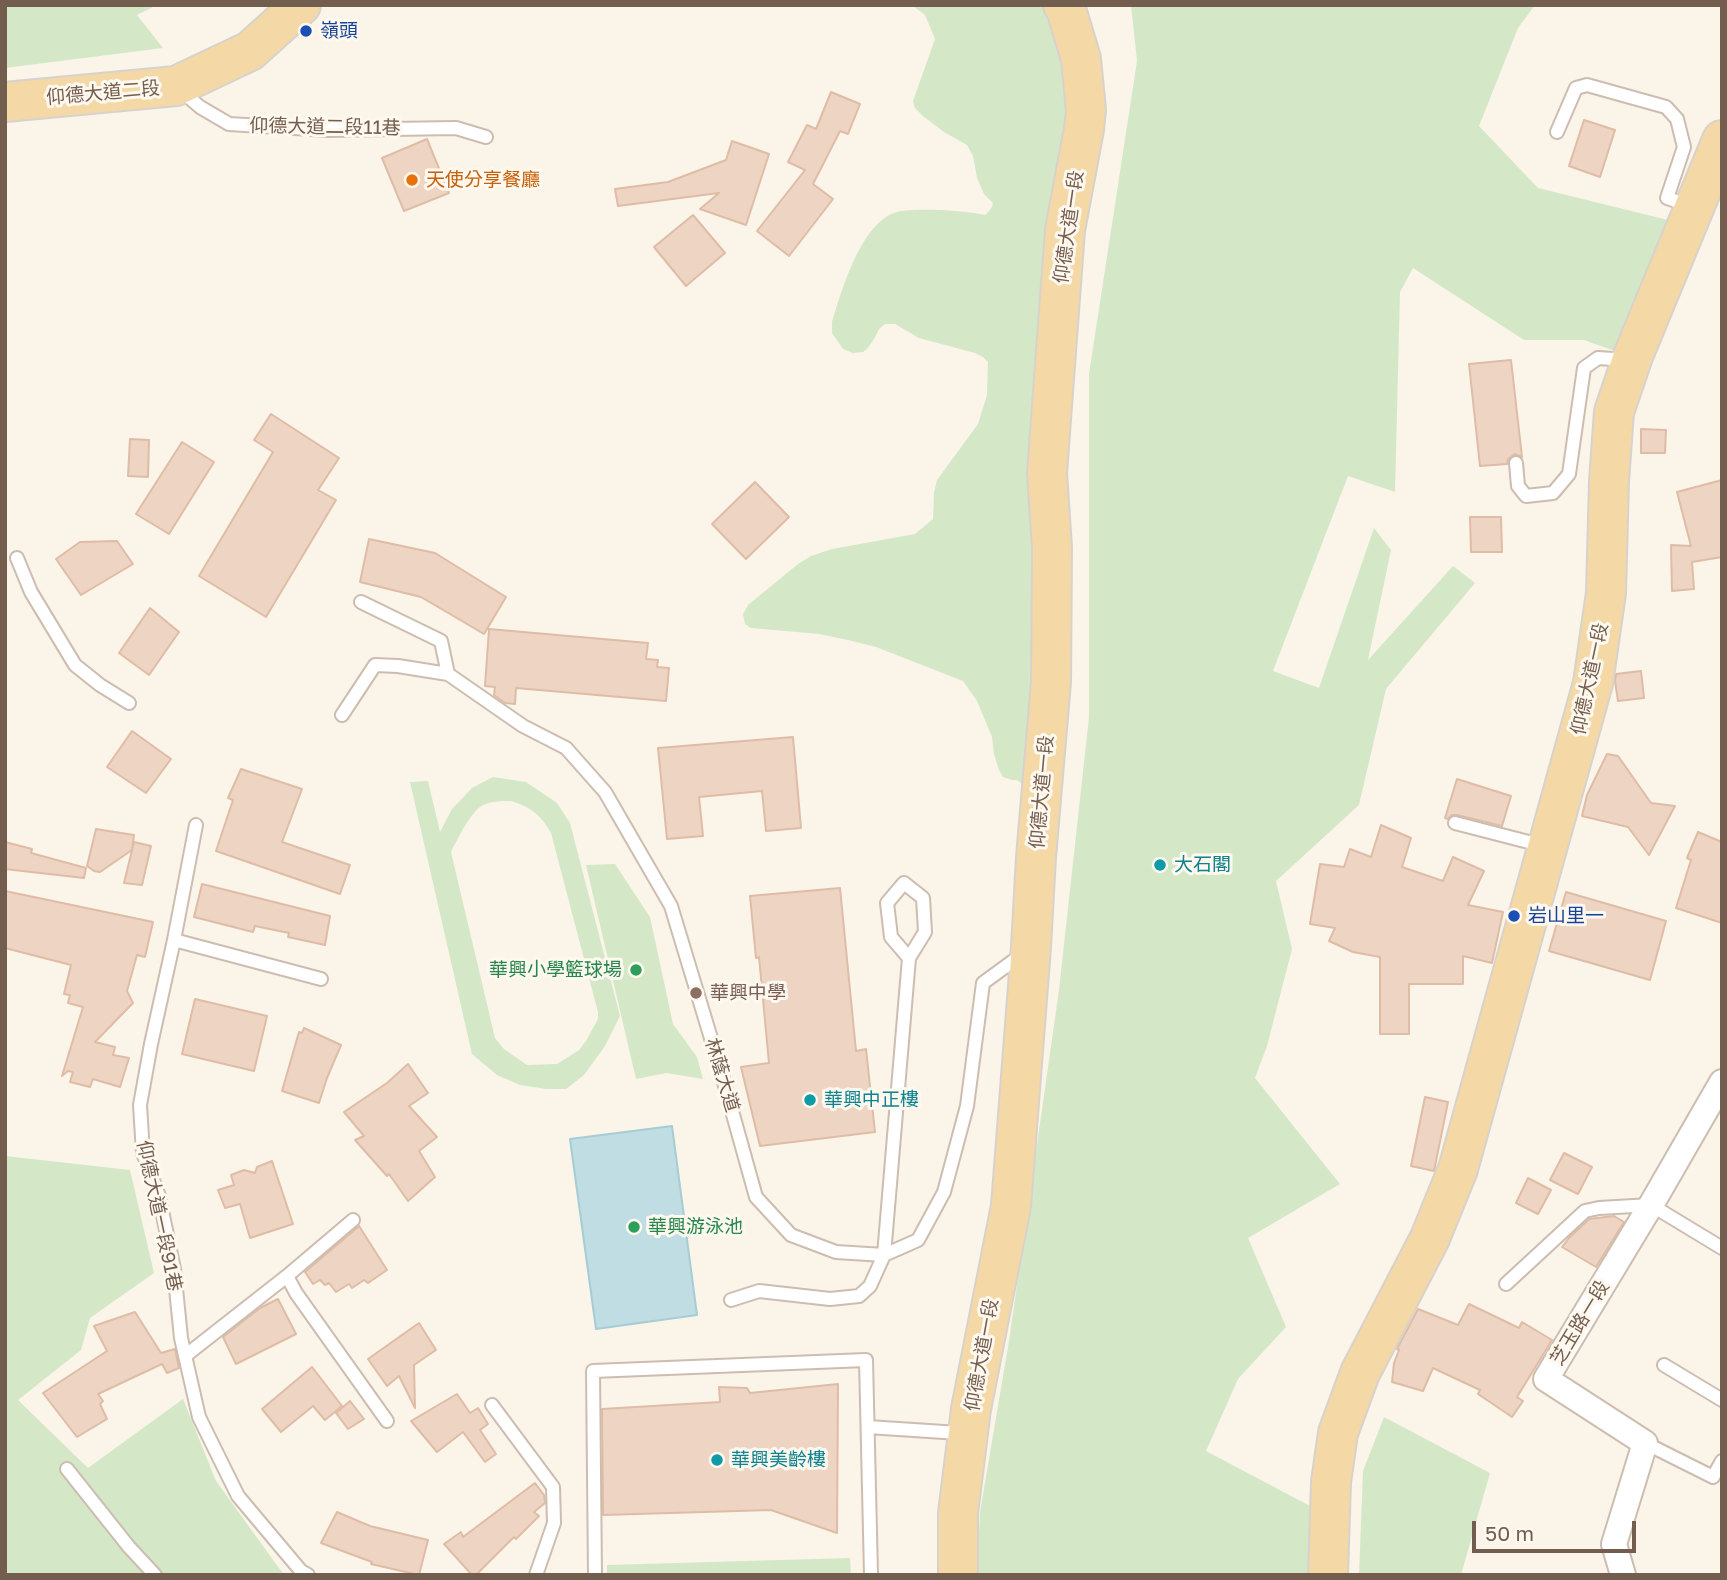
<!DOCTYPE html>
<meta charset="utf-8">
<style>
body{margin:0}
#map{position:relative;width:1727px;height:1580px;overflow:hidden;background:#fbf4e9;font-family:"Golos Text",sans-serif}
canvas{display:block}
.frame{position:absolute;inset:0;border:7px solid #735d4e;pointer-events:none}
.scale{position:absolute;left:1472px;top:1521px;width:164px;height:32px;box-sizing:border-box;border:4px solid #735d4e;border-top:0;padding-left:9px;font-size:21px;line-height:24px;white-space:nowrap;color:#735d4e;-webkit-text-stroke:5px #fef8ef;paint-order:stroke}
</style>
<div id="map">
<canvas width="1727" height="1580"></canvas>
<div class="frame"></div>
<div class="scale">50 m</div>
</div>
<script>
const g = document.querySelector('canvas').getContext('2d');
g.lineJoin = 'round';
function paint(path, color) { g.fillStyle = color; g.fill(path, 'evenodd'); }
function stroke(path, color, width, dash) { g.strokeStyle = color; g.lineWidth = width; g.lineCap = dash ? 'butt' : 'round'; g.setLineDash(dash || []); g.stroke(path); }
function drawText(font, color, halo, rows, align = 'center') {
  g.font = font + ' "Golos Text","Noto Sans TC",sans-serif'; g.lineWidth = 6; g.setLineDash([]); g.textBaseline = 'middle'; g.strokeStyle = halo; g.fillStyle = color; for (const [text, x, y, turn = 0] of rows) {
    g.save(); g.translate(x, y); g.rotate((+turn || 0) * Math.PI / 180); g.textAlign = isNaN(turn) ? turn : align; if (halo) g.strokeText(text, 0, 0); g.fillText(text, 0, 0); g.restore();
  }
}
paint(new Path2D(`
 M 5,5 L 157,5 L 137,15 L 163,48 L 5,68 Z
 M 912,5 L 1051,5 L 1080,85 L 1047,670 L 1025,786 L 1017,780 L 1012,780 L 1003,777 L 999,770 L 994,754 L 992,737 L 977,701 L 963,681 L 876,647 L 848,640 L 819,634 L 751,628 L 745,624 L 743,614 L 748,605 L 798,564 L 811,556 L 832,549 L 915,534 L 933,519 L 934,492 L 937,480 L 978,424 L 987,395 L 988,362 L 983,357 L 975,353 L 919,338 L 895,324 L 885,324 L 879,329 L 874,339 L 867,349 L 863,352 L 853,353 L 843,349 L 832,333 L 832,322 C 842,290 861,222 897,212 C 909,209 929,210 941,210 C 956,211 970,212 985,215 C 989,212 992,208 993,203 L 984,194 L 977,178 L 973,156 L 967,145 L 944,132 L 923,116 L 915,108 L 913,101 L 935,39 L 925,15 Z
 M 1131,5 L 1535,5 L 1518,28 L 1479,126 L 1538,188 L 1668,220 L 1615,351 L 1584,340 L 1524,340 L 1413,268 L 1400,292 L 1395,492 L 1348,476 L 1273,671 L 1319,688 L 1374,528 L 1391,550 L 1368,660 L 1453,566 L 1475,583 L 1386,689 L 1359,805 L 1276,881 L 1292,949 L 1267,1046 L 1255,1078 L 1340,1184 L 1248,1238 L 1286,1327 L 1238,1379 L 1206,1451 L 1310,1506 L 1322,1507 L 1321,1575 L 977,1575 L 980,1512 L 1009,1341 L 1059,990 L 1089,717 L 1089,374 L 1137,61 Z
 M 493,777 L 526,782 L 557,803 L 570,823 L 620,1016 L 605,1046 L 584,1075 L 566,1089 L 546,1089 L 520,1085 L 497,1075 L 472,1054 L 410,782 L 428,781 L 440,832 L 452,809 L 472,788 ZM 511,801 C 531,807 541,815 551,833 L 598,1012 L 598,1019 L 586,1041 L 579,1050 L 557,1064 L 527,1065 L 504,1049 L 495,1038 L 451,852 C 457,840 471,811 483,805 C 491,801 502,801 511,801 Z
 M 615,864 L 650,917 L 673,1024 L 697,1057 L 703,1079 L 666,1073 L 636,1079 L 586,865 Z
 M 5,1156 L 130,1170 L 154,1273 L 90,1318 L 81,1350 L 18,1400 L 88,1468 L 183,1399 L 216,1481 L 284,1575 L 5,1575 Z
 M 1384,1417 L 1490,1473 L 1461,1575 L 1359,1575 L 1363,1471 Z
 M 850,1558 L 851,1575 L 607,1575 L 607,1565 Z`), '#d4e8c8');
const water = new Path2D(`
 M 672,1126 L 697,1315 L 596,1329 L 570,1139 Z`);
paint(water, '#bfdde3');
stroke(water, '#a6ccd4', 2);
const building = new Path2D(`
 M 831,92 L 860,104 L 848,134 L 840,131 L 813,184 L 833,199 L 789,256 L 757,231 L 805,170 L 788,162 L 807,125 L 816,129 Z
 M 1584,120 L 1615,130 L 1600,177 L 1569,166 Z
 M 427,139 L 449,193 L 404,211 L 382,158 Z
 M 732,141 L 769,154 L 746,225 L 700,209 L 719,193 L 618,206 L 615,189 L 668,182 L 726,160 Z
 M 693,215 L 725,253 L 686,286 L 654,247 Z
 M 1511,360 L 1522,457 L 1515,454 L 1508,459 L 1507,464 L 1480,466 L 1469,364 Z
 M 271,414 L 339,458 L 318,490 L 336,500 L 266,617 L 199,576 L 273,452 L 254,440 Z
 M 1641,429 L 1666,430 L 1665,453 L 1641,453 Z
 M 130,439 L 149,440 L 148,477 L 128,476 Z
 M 182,442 L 214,462 L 169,534 L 136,514 Z
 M 1722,480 L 1722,557 L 1692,562 L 1694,589 L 1672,591 L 1671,545 L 1691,546 L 1677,492 Z
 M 755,482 L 789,517 L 746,559 L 712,524 Z
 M 1470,517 L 1501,517 L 1502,552 L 1471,552 Z
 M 369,539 L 435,553 L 506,597 L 484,634 L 421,597 L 360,582 Z
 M 117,541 L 133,564 L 81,595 L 56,559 L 80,542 Z
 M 150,608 L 179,632 L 149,675 L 119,653 Z
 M 489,629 L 648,643 L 646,659 L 658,660 L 657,667 L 669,668 L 666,701 L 516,688 L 515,704 L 505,703 L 494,695 L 495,687 L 485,686 Z
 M 1641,671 L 1644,698 L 1618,701 L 1615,681 L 1616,674 Z
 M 132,731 L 171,759 L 146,793 L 107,767 Z
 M 793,737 L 801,828 L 766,831 L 762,791 L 699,797 L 703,836 L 667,839 L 658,748 Z
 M 1607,754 L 1618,756 L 1651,803 L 1675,806 L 1649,855 L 1628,827 L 1582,816 L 1587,795 Z
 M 241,769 L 302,789 L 282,842 L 350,865 L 340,894 L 216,851 L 233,800 L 228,798 Z
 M 1457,779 L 1511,796 L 1502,826 L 1457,815 L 1452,815 L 1448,819 L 1445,818 Z
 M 1381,825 L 1411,838 L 1402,867 L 1443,881 L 1453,857 L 1484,871 L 1468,905 L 1503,912 L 1492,963 L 1463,956 L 1463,984 L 1409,984 L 1409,1034 L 1380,1034 L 1380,957 L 1353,952 L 1329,941 L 1335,928 L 1310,924 L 1320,864 L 1344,867 L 1350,849 L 1371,857 Z
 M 96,829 L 134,835 L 132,850 L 100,872 L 94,871 L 87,866 Z
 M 1698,832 L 1722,842 L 1722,923 L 1676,908 L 1691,860 L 1687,858 Z
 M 5,842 L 32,849 L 31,853 L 86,868 L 84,878 L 5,869 Z
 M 134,842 L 151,846 L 142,885 L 124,883 Z
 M 202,884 L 330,916 L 325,945 L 288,937 L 289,933 L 255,926 L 253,932 L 194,917 Z
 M 840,888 L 856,1051 L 866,1049 L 875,1132 L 760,1146 L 741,1067 L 769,1063 L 759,957 L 756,958 L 750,896 Z
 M 5,891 L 153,922 L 145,957 L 137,955 L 127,991 L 133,1003 L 95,1042 L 115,1047 L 113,1055 L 129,1058 L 120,1087 L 93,1079 L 90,1087 L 70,1082 L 73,1072 L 68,1071 L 62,1076 L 83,1007 L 68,1003 L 70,995 L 64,994 L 71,965 L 5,948 Z
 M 1566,892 L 1666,921 L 1650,980 L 1549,951 Z
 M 195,999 L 267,1016 L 254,1071 L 182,1054 Z
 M 304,1028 L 341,1045 L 327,1078 L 319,1103 L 282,1091 L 299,1032 L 302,1033 Z
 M 408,1064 L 428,1093 L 409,1106 L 437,1137 L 419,1151 L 435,1177 L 408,1201 L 389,1174 L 387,1176 L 355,1140 L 364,1136 L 344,1112 L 387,1083 Z
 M 1425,1097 L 1448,1102 L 1434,1171 L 1411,1166 Z
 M 1564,1153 L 1592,1167 L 1578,1194 L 1550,1180 Z
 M 272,1161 L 293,1224 L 250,1238 L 240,1204 L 225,1208 L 218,1190 L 234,1185 L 231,1175 L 244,1170 L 255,1173 L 257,1167 Z
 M 1528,1178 L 1551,1190 L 1538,1214 L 1516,1203 Z
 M 1614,1216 L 1624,1222 L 1596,1267 L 1562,1247 L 1569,1238 L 1589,1219 Z
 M 359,1226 L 387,1270 L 368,1283 L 364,1280 L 352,1288 L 349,1284 L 336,1292 L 329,1283 L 325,1285 L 320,1280 L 313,1284 L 305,1272 Z
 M 278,1299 L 296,1334 L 236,1364 L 223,1337 L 260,1308 Z
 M 1469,1304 L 1519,1328 L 1522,1322 L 1552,1340 L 1517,1397 L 1523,1401 L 1512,1417 L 1478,1394 L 1480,1390 L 1433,1368 L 1423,1391 L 1392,1382 L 1394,1363 L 1399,1350 L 1397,1349 L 1418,1309 L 1458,1325 Z
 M 135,1312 L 161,1353 L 175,1349 L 179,1368 L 167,1373 L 162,1364 L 98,1394 L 103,1401 L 100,1404 L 107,1419 L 77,1437 L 43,1393 L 107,1351 L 94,1326 Z
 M 419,1323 L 436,1350 L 414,1365 L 415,1408 L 399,1376 L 387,1386 L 368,1359 Z
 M 312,1367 L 342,1406 L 325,1420 L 313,1406 L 281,1432 L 262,1409 Z
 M 838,1384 L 837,1533 L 771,1510 L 603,1515 L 602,1409 L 720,1402 L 719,1387 L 747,1388 L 750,1393 Z
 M 457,1394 L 470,1413 L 478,1408 L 488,1424 L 480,1430 L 496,1454 L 485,1462 L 463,1432 L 437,1452 L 411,1421 Z
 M 350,1401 L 364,1419 L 348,1429 L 336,1413 Z
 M 535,1483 L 544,1495 L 545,1503 L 534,1512 L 539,1516 L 516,1539 L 514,1537 L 478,1573 L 479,1575 L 472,1575 L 444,1544 L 461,1532 L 463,1537 Z
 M 337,1512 L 370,1526 L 428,1540 L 419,1575 L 371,1564 L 372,1562 L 321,1543 Z`);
paint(building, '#eed5c3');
stroke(building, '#dfbca5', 2);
const lane = new Path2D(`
 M 179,89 L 200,107 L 229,124 L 327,130 L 456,128 L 486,137
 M 1557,132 L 1576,88 L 1587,85 L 1666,107 L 1677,119 L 1684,147 L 1667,198 L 1679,202 L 1688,209
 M 1516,463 L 1518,486 L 1526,496 L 1553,493 L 1569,474 L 1584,368 L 1598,358 L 1613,359 L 1626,365
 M 17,558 L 31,592 L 75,665 L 100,685 L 129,703
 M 361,602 L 441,641 L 448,674
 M 342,715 L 375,665 L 398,666 L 448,674 L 523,726 L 566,748 L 605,792 L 671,906 L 720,1068 L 756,1197 L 791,1235 L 836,1252 L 884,1255 L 918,1240 L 944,1192 L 967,1106 L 983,983 L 1024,953
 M 1455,823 L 1544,846
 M 196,825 L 174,940 L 151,1044 L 140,1105 L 143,1153 L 159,1196 L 174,1269 L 181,1338 L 199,1417 L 238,1496 L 301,1571 L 308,1575
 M 904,883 L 923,898 L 925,932 L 909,958 L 891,937 L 887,903 Z
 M 174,940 L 321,979
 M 287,1276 L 353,1220
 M 1506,1284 L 1585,1211 L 1599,1208 L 1651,1205 L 1722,1248
 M 731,1300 L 759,1291 L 830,1299 L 859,1296 L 870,1286 L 884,1255 L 909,958
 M 185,1356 L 287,1276 L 296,1293 L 387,1421
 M 1664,1365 L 1722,1400
 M 492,1405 L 553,1487 L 554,1523 L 536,1575
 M 868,1427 L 959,1433 L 965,1435
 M 1645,1443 L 1713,1477 L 1722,1461
 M 67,1469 L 129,1547 L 155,1575
 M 595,1575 L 593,1371 L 866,1360 L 871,1575`);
const street = new Path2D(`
 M 1623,1575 L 1614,1544 L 1645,1443 L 1546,1379 L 1651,1205 L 1722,1082`);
const primary = new Path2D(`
 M 5,102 L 176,86 L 250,51 L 301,5
 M 958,1575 L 958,1513 L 971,1409 L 1011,1206 L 1031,947 L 1036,857 L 1051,682 L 1052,548 L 1047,473 L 1065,230 L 1084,129 L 1086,110 L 1081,59 L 1066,9 L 1063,5
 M 1328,1575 L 1331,1482 L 1338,1433 L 1360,1373 L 1430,1238 L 1458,1169 L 1593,683 L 1606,593 L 1609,481 L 1614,412 L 1633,356 L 1722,140`);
stroke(lane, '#ccbdb0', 16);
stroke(street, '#ccbdb0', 28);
stroke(primary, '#d8d2cd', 42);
stroke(lane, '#fff', 12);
stroke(street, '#fff', 24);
stroke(primary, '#f4d9a7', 38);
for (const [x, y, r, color] of [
 [306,31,7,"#1a4fb4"],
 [412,180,7,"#e8710a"],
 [1160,865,7,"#0f9aa8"],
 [1514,916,7,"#1a4fb4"],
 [636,970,7,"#2e9e5b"],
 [696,993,7,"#8d6e63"],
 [810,1100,7,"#0f9aa8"],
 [634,1227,7,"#2e9e5b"],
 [717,1460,7,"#0f9aa8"]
]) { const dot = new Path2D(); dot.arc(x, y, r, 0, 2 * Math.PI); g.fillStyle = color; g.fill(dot); stroke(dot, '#fef8ef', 2.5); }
drawText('19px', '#164399', '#fef8ef', [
 ["嶺頭",320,31],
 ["岩山里一",1528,916]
], 'left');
drawText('19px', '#735d4e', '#fef8ef', [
 ["仰德大道二段",103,93,-5],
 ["仰德大道二段11巷",325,127,1],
 ["仰德大道一段",1069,227,-82],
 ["仰德大道一段",1590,679,-78],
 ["仰德大道一段",1042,792,-85],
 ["林蔭大道",722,1075,73],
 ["仰德大道一段91巷",159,1216,78],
 ["芝玉路一段",1580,1323,-59],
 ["仰德大道一段",982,1355,-80]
]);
drawText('19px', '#c56008', '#fef8ef', [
 ["天使分享餐廳",426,180]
], 'left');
drawText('19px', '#0d838f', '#fef8ef', [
 ["大石閣",1174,865],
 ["華興中正樓",824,1100],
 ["華興美齡樓",731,1460]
], 'left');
drawText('19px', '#27864d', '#fef8ef', [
 ["華興小學籃球場",622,970],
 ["華興游泳池",648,1227,"left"]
], 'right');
drawText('19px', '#785e54', '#fef8ef', [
 ["華興中學",710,993]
], 'left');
</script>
